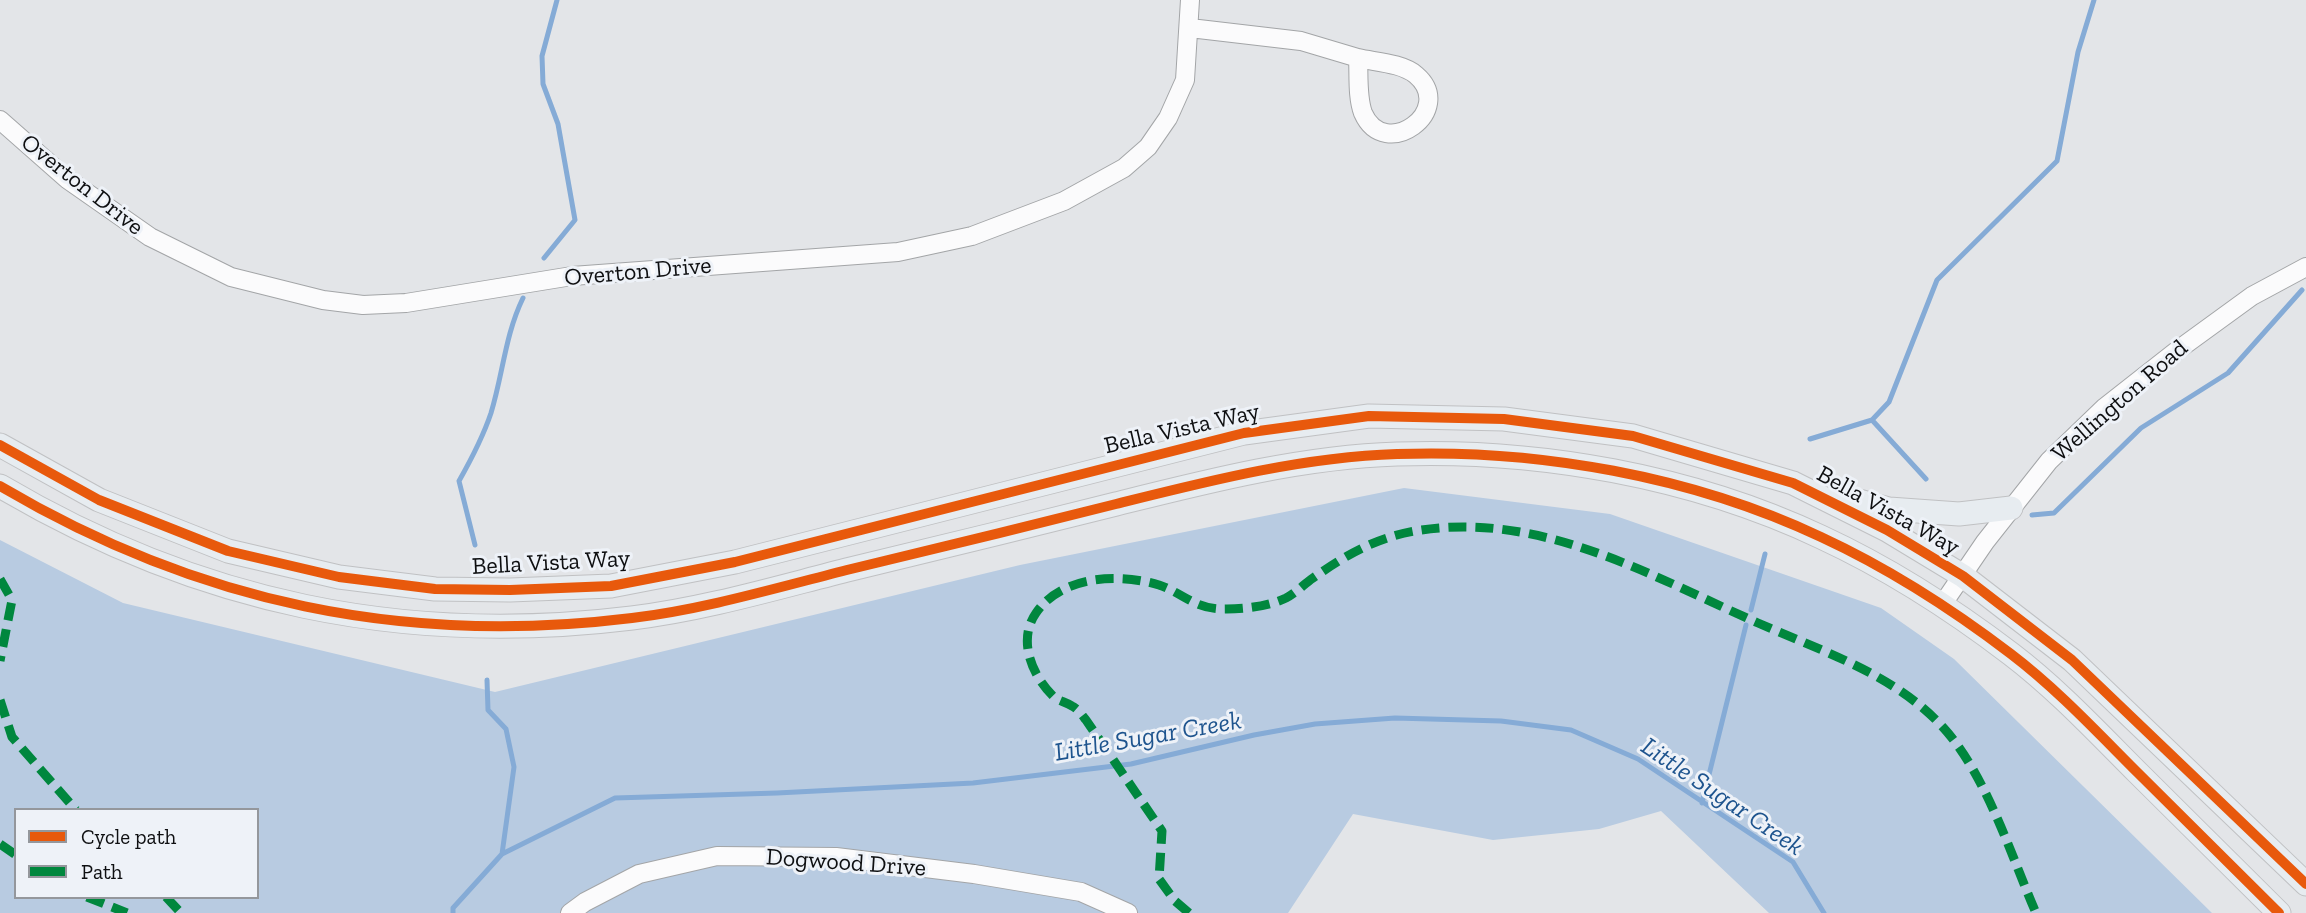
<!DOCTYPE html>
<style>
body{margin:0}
#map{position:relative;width:2306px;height:913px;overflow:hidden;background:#e3e5e8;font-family:"Zilla Slab",serif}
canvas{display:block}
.legend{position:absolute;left:14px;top:808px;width:245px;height:91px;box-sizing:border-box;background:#eef2f8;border:2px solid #94979c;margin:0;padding:9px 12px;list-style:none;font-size:21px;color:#0e0f11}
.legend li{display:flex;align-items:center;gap:14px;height:35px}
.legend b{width:35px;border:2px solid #94979c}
</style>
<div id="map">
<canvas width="2306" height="913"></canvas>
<ul class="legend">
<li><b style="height:9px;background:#e8590c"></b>Cycle path</li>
<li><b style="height:9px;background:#00873e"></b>Path</li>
</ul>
</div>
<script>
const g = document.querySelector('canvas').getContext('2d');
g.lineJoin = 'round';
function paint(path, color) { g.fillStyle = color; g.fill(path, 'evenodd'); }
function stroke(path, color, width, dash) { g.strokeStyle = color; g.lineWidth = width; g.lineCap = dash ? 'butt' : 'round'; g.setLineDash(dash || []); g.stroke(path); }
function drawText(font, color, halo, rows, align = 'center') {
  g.font = font + ' "Zilla Slab",serif'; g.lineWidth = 6; g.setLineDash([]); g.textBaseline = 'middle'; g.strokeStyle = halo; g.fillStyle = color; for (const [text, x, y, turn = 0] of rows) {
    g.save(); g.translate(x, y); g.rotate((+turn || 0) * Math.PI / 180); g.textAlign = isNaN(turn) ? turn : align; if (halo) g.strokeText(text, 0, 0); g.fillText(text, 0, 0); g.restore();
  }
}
paint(new Path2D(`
 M 1404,488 L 1610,514 L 1881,608 L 1954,659 L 2212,913 L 1769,913 L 1661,811 L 1599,829 L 1493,840 L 1353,814 L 1288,913 L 0,913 L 0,540 L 123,603 L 495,692 L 1020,565 ZM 16,810 L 257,810 L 257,897 L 16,897 Z`), '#b8cbe1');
stroke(new Path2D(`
 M 544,258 L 575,220 L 558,124 L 543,84 L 542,56 L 557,0
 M 1872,420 L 1926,479
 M 1810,439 L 1872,420 L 1889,402 L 1937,280 L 2057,161 L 2078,52 L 2094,0
 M 2032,515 L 2054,513 L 2141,428 L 2228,373 L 2302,290
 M 475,545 L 459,481 C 472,458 483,437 491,413 C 503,374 505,335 523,298
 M 1751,610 L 1765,554
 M 487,680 L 488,710 L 506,729 L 514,767 L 502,854
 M 1702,803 L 1746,625
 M 453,913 L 453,908 L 502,854 L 615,798 L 777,793 L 973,783 L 1131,764 L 1254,735 L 1315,724 L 1395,718 L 1501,721 L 1571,730 L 1638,759 L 1793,862 L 1824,913`), '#85abd6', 5);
const minor = new Path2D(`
 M 1190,28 L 1301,41 L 1358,58
 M 1358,58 C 1375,62 1402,63 1416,75 C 1457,110 1385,163 1363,113 C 1357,97 1359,75 1358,58 Z
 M 0,120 L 67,179 L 150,237 L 231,277 L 323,300 L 363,305 L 406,303 L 572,276 L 898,252 L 972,236 L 1064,201 L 1124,168 L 1148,147 L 1168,118 L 1185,80 L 1190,0
 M 1942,605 L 1985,542 L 2049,461 L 2105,407 L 2175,352 L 2252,296 L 2306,267
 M 570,913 L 585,902 L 639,874 L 717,856 L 836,857 L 974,874 L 1081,892 L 1128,913`);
const major = new Path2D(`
 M 0,445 L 99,500 L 228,551 L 339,577 L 435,589 L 510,590 L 611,586 L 735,562 L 1244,433 L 1369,416 L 1504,419 L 1633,436 L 1793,483 L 1887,530 L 1963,576 L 2072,660 L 2306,884
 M 0,486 C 198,603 404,646 632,618 C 706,609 779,587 851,569 C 939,548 1028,526 1116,504 C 1208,481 1302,457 1397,454 C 1538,449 1692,476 1821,537 C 1888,568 1952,609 2011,654 C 2057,689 2097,732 2138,773 C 2185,820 2232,866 2279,913
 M 1841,496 L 1889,509 L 1959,514 L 2011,508`);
stroke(minor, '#a3a5a7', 20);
stroke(major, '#c0c1c3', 25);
stroke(minor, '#fbfbfc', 18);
stroke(major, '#e7ecf0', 23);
stroke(new Path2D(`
 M 0,579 L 12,600 L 0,661
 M 0,700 L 12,737 L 76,810
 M 0,844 L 16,855
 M 87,897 L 127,913
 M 166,897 L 181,913
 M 1189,913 L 1175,901 L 1159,879 L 1162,831 L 1086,720 C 1082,715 1078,709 1072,706 C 1066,702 1059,701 1054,697 C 1032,676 1017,640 1036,613 C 1062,575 1119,573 1159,585 C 1185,594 1195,610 1227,609 C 1245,609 1269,606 1286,598 C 1296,593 1304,584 1313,578 C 1346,555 1375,538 1415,531 C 1539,510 1649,575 1758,623 C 1824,652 1900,676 1948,733 C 1988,781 2011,855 2036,913`), '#00873e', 9, [18, 9]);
stroke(new Path2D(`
 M 0,445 L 99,500 L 228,551 L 339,577 L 435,589 L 510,590 L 611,586 L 735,562 L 1244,433 L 1369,416 L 1504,419 L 1633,436 L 1793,483 L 1887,530 L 1963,576 L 2072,660 L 2306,884
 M 0,486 C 198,603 404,646 632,618 C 706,609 779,587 851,569 C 939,548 1028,526 1116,504 C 1208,481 1302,457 1397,454 C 1538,449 1692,476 1821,537 C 1888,568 1952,609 2011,654 C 2057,689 2097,732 2138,773 C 2185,820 2232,866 2279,913`), '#e8590c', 10);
drawText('24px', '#0e0f11', '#eef2f8', [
 ["Overton Drive",82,185,38],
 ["Overton Drive",638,272,-5],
 ["Wellington Road",2120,401,-41],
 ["Bella Vista Way",1182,429,-13],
 ["Bella Vista Way",1888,511,29],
 ["Bella Vista Way",551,563,-3],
 ["Dogwood Drive",846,863,4]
]);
drawText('italic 26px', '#1e548e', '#eef2f8', [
 ["Little Sugar Creek",1148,737,-10],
 ["Little Sugar Creek",1722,797,34]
]);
</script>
